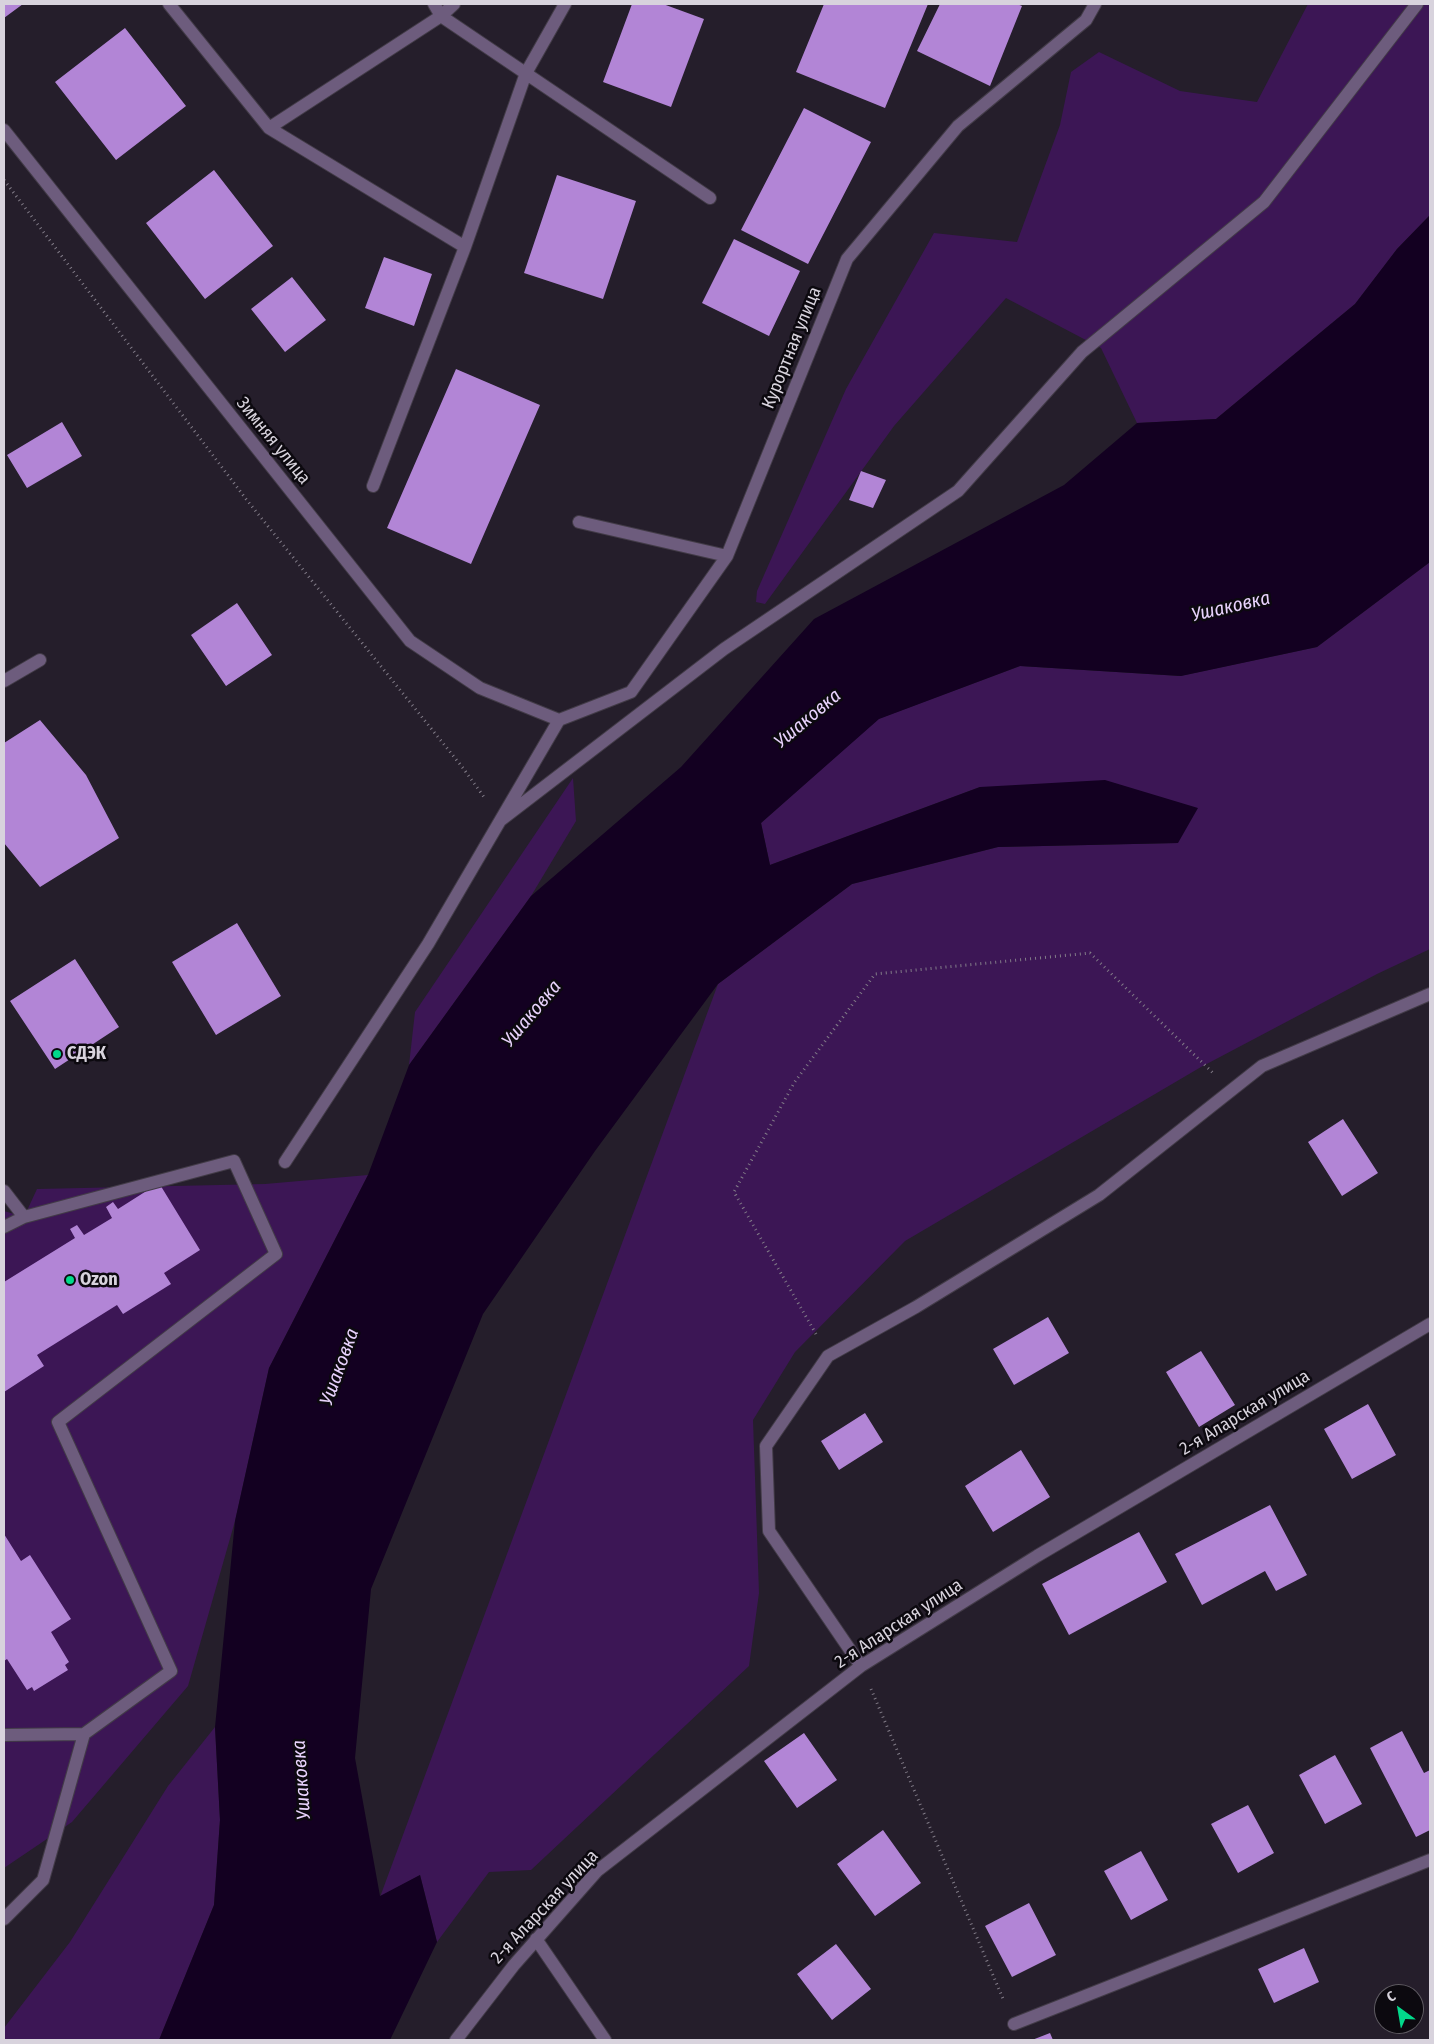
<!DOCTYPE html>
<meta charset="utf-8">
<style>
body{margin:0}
#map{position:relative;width:1434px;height:2044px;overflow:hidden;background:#251e2b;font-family:"Fira Sans Condensed",sans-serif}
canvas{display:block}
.frame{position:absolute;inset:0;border:5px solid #d8d3dd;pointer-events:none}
.north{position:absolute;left:1374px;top:1984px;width:50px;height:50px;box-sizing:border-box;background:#0c090f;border:1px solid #5e5a61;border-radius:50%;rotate:328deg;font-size:14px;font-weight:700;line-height:20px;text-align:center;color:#d8d3dd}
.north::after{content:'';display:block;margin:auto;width:18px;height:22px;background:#02d98b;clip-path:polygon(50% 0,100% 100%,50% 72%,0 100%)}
</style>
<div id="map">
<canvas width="1434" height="2044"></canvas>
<div class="frame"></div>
<div class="north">С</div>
</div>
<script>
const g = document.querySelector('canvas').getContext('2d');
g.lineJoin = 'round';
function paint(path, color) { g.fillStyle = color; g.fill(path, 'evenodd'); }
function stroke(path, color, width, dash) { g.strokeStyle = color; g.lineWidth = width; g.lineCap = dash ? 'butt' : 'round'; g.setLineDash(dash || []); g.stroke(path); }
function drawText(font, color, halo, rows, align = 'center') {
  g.font = font + ' "Fira Sans Condensed",sans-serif'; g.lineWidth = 5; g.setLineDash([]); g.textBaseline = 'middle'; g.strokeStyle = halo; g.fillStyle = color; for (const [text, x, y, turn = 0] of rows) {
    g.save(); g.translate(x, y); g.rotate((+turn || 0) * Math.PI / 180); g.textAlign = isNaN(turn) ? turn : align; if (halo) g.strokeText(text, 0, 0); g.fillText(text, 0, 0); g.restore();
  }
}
paint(new Path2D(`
 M 1308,4 L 1430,4 L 1430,215 L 1397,249 L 1355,304 L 1216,419 L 1137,423 L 1101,348 L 1006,298 L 894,426 L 765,604 L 756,602 L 757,591 L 846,389 L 934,233 L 1017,242 L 1060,125 L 1071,72 L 1099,52 L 1180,91 L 1257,102 Z
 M 1430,562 L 1430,949 L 1377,974 L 1201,1067 L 905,1241 L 795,1352 L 753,1420 L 759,1593 L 749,1666 L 531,1870 L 489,1872 L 437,1942 L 420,1875 L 380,1897 L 718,984 L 852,884 L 998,847 L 1178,843 L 980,787 L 770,865 L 761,823 L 878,719 L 1020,666 L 1180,676 L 1317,647 Z
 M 573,778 L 576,821 L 531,896 L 409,1065 L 415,1012 Z
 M 368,1175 L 269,1368 L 235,1521 L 188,1686 L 72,1822 L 4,1868 L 4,1211 L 24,1217 L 37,1189 L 265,1184 Z
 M 215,1727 L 220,1820 L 214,1905 L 159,2040 L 4,2040 L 4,2028 L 70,1942 L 168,1786 Z`), '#3c1655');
paint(new Path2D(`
 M 1430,215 L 1430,562 L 1317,647 L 1181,676 L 1020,666 L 879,719 L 761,823 L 770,865 L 980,787 L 1105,780 L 1198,808 L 1178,843 L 998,847 L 852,884 L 718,984 L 595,1151 L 483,1314 L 371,1589 L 355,1758 L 380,1896 L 420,1875 L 437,1942 L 390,2040 L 159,2040 L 214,1905 L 220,1820 L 215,1727 L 235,1521 L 269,1368 L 368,1175 L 409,1065 L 531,896 L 681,767 L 814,619 L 1064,485 L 1137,423 L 1216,419 L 1355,304 L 1397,249 Z`), '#130021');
paint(new Path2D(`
 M 4,4 L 23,4 L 4,18 Z
 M 632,4 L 663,4 L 704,19 L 671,107 L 603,82 Z
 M 824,4 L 928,4 L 885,108 L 796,72 Z
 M 940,4 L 1017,4 L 1022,6 L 990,86 L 917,51 Z
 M 125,28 L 186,106 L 116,160 L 55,82 Z
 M 804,108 L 871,142 L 808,264 L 741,230 Z
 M 214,170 L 273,246 L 205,299 L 146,223 Z
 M 557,175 L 636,201 L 603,299 L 524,273 Z
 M 734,239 L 800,271 L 769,336 L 702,303 Z
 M 384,257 L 432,274 L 414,326 L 365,308 Z
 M 292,277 L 326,320 L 285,352 L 251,309 Z
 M 456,369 L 540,405 L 471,564 L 387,528 Z
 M 62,422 L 82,456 L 27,488 L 7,455 Z
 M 861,471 L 886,480 L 873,508 L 849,500 Z
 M 237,603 L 272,655 L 226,686 L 191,635 Z
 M 40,720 L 86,775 L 119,838 L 40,887 L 4,843 L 4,743 Z
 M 237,923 L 281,996 L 216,1035 L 172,962 Z
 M 75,959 L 119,1027 L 55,1069 L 10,1001 Z
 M 1343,1119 L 1378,1173 L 1342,1196 L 1308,1142 Z
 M 159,1183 L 200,1250 L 164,1273 L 171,1284 L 123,1314 L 117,1305 L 37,1355 L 44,1366 L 4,1392 L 4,1282 L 75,1238 L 70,1229 L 77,1225 L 84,1235 L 112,1218 L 106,1207 L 113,1202 L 118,1209 Z
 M 1048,1317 L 1069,1353 L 1014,1385 L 993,1349 Z
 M 1201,1351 L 1235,1405 L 1199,1427 L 1166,1372 Z
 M 1368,1404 L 1396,1455 L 1352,1479 L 1324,1429 Z
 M 865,1413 L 883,1442 L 839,1470 L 821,1441 Z
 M 1021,1450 L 1050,1497 L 993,1532 L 965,1486 Z
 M 1270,1505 L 1307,1575 L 1276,1591 L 1265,1571 L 1202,1605 L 1175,1554 Z
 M 1139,1532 L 1167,1582 L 1069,1635 L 1042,1584 Z
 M 4,1534 L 21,1561 L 30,1555 L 71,1619 L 51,1632 L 69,1662 L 65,1665 L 68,1670 L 34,1691 L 32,1687 L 27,1690 L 7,1659 L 4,1661 Z
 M 1402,1731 L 1424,1773 L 1430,1770 L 1430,1830 L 1416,1837 L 1370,1748 Z
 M 804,1733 L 837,1780 L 797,1808 L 764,1761 Z
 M 1335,1755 L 1362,1804 L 1325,1824 L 1299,1775 Z
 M 1248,1805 L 1274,1853 L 1238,1873 L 1211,1824 Z
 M 883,1830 L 921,1883 L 875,1916 L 837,1864 Z
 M 1141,1851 L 1168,1900 L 1131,1920 L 1104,1871 Z
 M 1029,1903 L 1056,1955 L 1012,1977 L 985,1926 Z
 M 836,1944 L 871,1989 L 832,2020 L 797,1974 Z
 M 1304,1948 L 1319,1982 L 1274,2003 L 1258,1969 Z
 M 1050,2033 L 1053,2040 L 1032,2040 Z`), '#b285d6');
const minor = new Path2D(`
 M 169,4 L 269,128
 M 434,4 L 441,16 L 710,198
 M 4,130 L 410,641 L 480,688 L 559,720
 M 465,247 L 526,73 L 565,4
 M 373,486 L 465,247 L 269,128 L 441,16 L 454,4
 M 579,522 L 727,556
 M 4,681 L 40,660
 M 559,720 L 631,692 L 727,556 L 847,259 L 958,126 L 1086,20 L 1095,4
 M 501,820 L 724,649 L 958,491 L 1082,352 L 1264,202 L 1417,4
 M 285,1162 L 428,944 L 559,720
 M 4,1191 L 24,1217 L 4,1227
 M 861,1666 L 769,1531 L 766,1446 L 828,1356 L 916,1307 L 1099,1195 L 1262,1066 L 1430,994
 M 4,1735 L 84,1734 L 171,1671 L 58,1422 L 276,1254 L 234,1161 L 24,1217
 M 4,1919 L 43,1880 L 84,1734
 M 536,1939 L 605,2040
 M 1014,2024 L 1430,1860
 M 456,2040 L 514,1965 L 597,1871 L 861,1666 L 1037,1556 L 1430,1324`);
stroke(minor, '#423b47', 14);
stroke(new Path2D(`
 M 4,180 L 246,499 L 463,768 L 484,797
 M 816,1334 L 734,1192 L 794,1083 L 875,974 L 1090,953 L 1214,1074
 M 871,1689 L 1004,2001`), '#827c88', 3, [1, 4]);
stroke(minor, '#6d5c7d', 12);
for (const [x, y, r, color] of [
 [57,1054,5,"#02d98b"],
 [70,1280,5,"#02d98b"]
]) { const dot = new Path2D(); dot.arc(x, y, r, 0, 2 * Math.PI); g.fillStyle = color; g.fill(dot); stroke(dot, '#0c090f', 2); }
drawText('18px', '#d8d3dd', '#0c090f', [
 ["Курортная улица",792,348,-68],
 ["Зимняя улица",273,441,51],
 ["2-я Аларская улица",1245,1413,-31],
 ["2-я Аларская улица",899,1624,-33],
 ["2-я Аларская улица",545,1907,-47]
]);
drawText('bold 18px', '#d8d3dd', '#0c090f', [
 ["СДЭК",67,1054],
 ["Ozon",80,1280]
], 'left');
drawText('italic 19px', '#e9d3fd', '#0c090f', [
 ["Ушаковка",1231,607,-13],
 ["Ушаковка",808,719,-40],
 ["Ушаковка",532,1014,-50],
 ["Ушаковка",340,1367,-70],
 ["Ушаковка",302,1780,-94]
]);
</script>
